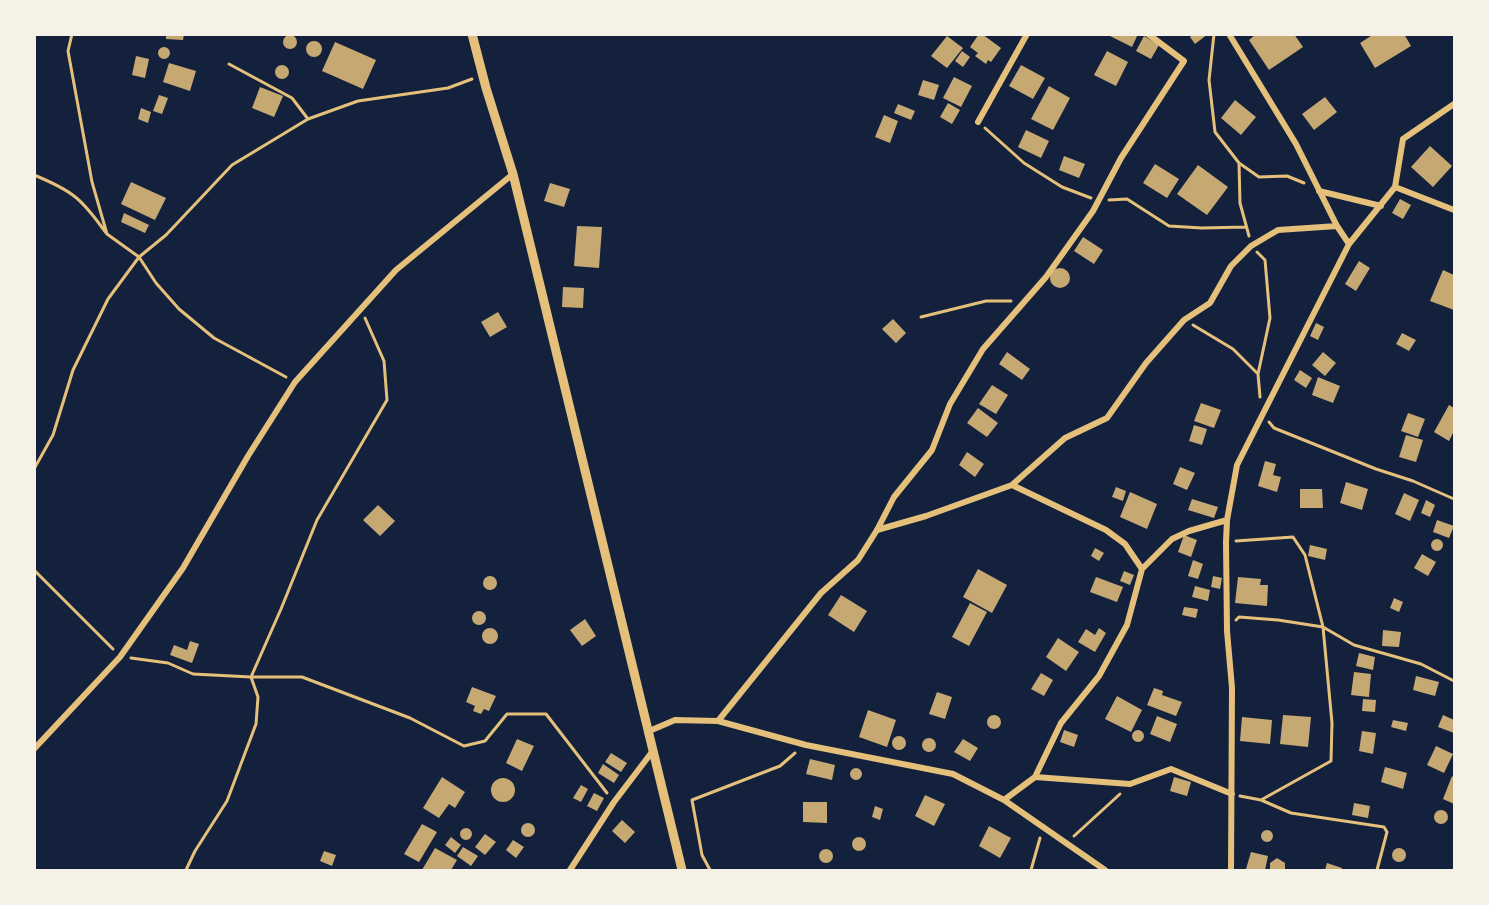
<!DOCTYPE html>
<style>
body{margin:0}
#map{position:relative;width:1489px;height:905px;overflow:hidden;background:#14213d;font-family:Cabin,sans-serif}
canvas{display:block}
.frame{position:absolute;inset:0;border:36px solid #f6f1e7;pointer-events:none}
</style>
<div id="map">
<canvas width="1489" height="905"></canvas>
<div class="frame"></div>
</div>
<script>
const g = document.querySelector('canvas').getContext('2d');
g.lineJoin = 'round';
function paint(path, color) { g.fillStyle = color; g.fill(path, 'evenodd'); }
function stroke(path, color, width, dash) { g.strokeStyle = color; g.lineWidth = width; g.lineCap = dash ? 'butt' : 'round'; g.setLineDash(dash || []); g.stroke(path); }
paint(new Path2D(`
 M 166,34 L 184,34 L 183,40 L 166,39 Z
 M 979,34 L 982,34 L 1001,48 L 991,62 L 988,60 L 986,64 L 975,56 L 978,53 L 970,47 Z
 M 1111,34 L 1138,34 L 1132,47 L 1110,36 Z
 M 1193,34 L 1208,34 L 1195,44 L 1190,37 Z
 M 1256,34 L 1294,34 L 1303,47 L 1269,70 L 1249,40 Z
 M 1374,34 L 1404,34 L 1411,46 L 1375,68 L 1360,43 Z
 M283 42a7 7 0 1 1 14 0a7 7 0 1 1-14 0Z
 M 947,36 L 963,48 L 947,68 L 931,56 Z
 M 1144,36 L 1159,45 L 1151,59 L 1136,51 Z
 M306 49a8 8 0 1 1 16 0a8 8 0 1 1-16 0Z
 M 335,42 L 376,60 L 363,89 L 322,71 Z
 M158 53a6 6 0 1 1 12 0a6 6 0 1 1-12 0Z
 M 962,51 L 970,57 L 963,67 L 955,61 Z
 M 1107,51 L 1128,62 L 1116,86 L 1094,75 Z
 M 136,56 L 149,59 L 145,78 L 132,75 Z
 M 169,63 L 196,71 L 190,91 L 163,82 Z
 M 1021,65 L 1045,78 L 1033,99 L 1009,86 Z
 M275 72a7 7 0 1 1 14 0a7 7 0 1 1-14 0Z
 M 954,77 L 972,86 L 961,107 L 943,98 Z
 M 923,80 L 939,85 L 934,100 L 918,95 Z
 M 1049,86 L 1070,98 L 1053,130 L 1031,119 Z
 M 260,87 L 283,96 L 274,117 L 252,108 Z
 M 159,95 L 168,98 L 162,114 L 153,111 Z
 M 1325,97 L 1337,112 L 1314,130 L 1302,114 Z
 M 1235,100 L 1256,117 L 1241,135 L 1221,118 Z
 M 948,103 L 960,110 L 952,124 L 940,117 Z
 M 898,104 L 915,111 L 911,120 L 894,113 Z
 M 141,108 L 151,112 L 148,123 L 138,119 Z
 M 884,115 L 898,121 L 890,143 L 875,137 Z
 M 1026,130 L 1049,141 L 1041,158 L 1018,147 Z
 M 1430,146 L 1452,166 L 1433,187 L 1411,167 Z
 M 1064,156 L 1085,164 L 1079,178 L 1059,170 Z
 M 1155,164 L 1179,179 L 1167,198 L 1143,183 Z
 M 1198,165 L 1228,187 L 1207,215 L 1177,194 Z
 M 131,182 L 166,198 L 155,220 L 121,204 Z
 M 550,183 L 570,189 L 564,207 L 544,201 Z
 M 1400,199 L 1411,205 L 1403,219 L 1392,213 Z
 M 124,213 L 149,225 L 145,233 L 121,222 Z
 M 577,226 L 602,227 L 599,268 L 574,266 Z
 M 1083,237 L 1103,250 L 1094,264 L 1074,251 Z
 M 1359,261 L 1370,268 L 1356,291 L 1345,284 Z
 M1050 278a10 10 0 1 1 20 0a10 10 0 1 1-20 0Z
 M 1443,270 L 1454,275 L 1454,310 L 1430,301 Z
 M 563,287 L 584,288 L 583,308 L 562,307 Z
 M 498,312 L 507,327 L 490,337 L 481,322 Z
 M 893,319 L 906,333 L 896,343 L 882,329 Z
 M 1316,323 L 1324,327 L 1318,340 L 1310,336 Z
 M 1402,333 L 1416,340 L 1409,351 L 1396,344 Z
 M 1007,352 L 1030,369 L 1022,380 L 999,364 Z
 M 1323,352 L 1336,363 L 1325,376 L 1312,365 Z
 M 1300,370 L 1312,378 L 1306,388 L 1294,380 Z
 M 1318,377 L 1340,386 L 1333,403 L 1312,395 Z
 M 992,385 L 1008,395 L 996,414 L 979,404 Z
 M 1201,403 L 1221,410 L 1214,428 L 1194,421 Z
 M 1449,405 L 1454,408 L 1454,431 L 1449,441 L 1434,432 Z
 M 978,408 L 998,423 L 987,437 L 967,423 Z
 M 1408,413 L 1425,419 L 1418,437 L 1401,431 Z
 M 1194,425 L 1207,429 L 1202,445 L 1189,441 Z
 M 1406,435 L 1423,440 L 1416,462 L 1399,457 Z
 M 967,452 L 984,464 L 975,477 L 959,465 Z
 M 1265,461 L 1276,464 L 1273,475 L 1281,477 L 1277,492 L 1258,486 Z
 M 1180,467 L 1195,473 L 1187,490 L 1173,484 Z
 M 1346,482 L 1368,489 L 1362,510 L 1340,503 Z
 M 1116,487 L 1126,491 L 1123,501 L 1112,497 Z
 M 1300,489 L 1322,489 L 1323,508 L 1300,508 Z
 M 1130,492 L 1157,504 L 1147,529 L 1120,517 Z
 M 1404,493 L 1419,500 L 1410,521 L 1395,514 Z
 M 1192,499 L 1218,507 L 1214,518 L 1188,510 Z
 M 1426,500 L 1435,505 L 1430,517 L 1421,513 Z
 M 378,505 L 395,521 L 380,536 L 363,520 Z
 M 1437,520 L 1454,526 L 1449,538 L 1433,532 Z
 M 1184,535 L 1197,540 L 1191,557 L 1178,552 Z
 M1431 545a6 6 0 1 1 12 0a6 6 0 1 1-12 0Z
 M 1310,545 L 1327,549 L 1325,560 L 1308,556 Z
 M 1095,548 L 1104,553 L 1099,561 L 1091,556 Z
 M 1422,554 L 1436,562 L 1428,576 L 1414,568 Z
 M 1193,560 L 1203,564 L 1198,579 L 1188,576 Z
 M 978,569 L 1007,585 L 992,613 L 963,597 Z
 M 1124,571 L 1134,575 L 1130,585 L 1120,581 Z
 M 1213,576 L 1222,578 L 1220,589 L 1211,587 Z
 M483 583a7 7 0 1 1 14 0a7 7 0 1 1-14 0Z
 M 1096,577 L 1123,587 L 1117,602 L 1090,592 Z
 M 1238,577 L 1261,579 L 1260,585 L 1268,585 L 1267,606 L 1235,603 Z
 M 1195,586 L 1210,590 L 1208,601 L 1192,597 Z
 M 841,595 L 867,611 L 854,632 L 828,615 Z
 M 1394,598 L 1403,602 L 1399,612 L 1390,608 Z
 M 970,603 L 987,612 L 969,646 L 952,637 Z
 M 1184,607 L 1198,609 L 1196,618 L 1182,615 Z
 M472 618a7 7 0 1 1 14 0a7 7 0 1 1-14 0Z
 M 585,619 L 596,636 L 582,646 L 570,630 Z
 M 1099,628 L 1106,633 L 1095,652 L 1078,642 L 1086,629 L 1095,635 Z
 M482 636a8 8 0 1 1 16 0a8 8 0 1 1-16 0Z
 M 1383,630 L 1401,632 L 1399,647 L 1382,646 Z
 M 1058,638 L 1079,652 L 1066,671 L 1046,657 Z
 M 190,641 L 199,644 L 192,663 L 170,655 L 174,645 L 187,650 Z
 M 1359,653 L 1375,657 L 1373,670 L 1356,666 Z
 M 1354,672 L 1371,674 L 1369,697 L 1351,695 Z
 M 1041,673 L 1053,680 L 1044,696 L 1031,689 Z
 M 1416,676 L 1439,682 L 1435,696 L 1413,690 Z
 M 472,687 L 496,696 L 489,711 L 484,709 L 481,714 L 473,711 L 475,706 L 466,702 Z
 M 1154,688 L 1163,691 L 1162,695 L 1182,702 L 1176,716 L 1147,705 Z
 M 937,692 L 952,697 L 945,719 L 929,714 Z
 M 1117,696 L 1142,710 L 1131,732 L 1105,719 Z
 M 1363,699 L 1376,700 L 1375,712 L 1362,711 Z
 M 868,710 L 896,720 L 887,747 L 859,737 Z
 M 1283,715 L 1311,717 L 1308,747 L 1280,744 Z
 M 1443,715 L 1454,720 L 1454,733 L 1438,727 Z
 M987 722a7 7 0 1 1 14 0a7 7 0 1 1-14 0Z
 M 1157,716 L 1177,724 L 1170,742 L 1150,734 Z
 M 1242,717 L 1272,720 L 1270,744 L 1240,741 Z
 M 1393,720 L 1408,723 L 1406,731 L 1391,727 Z
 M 1064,730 L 1078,735 L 1074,747 L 1060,742 Z
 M1132 736a6 6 0 1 1 12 0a6 6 0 1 1-12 0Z
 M 1362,731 L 1376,733 L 1373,754 L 1359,751 Z
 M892 743a7 7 0 1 1 14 0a7 7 0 1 1-14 0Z
 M922 745a7 7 0 1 1 14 0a7 7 0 1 1-14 0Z
 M 517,739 L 534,746 L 522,771 L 506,763 Z
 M 963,739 L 978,748 L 970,761 L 954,752 Z
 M 1436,746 L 1453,754 L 1444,773 L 1427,765 Z
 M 611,753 L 627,763 L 621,772 L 605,762 Z
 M 810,759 L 835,765 L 832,780 L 806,774 Z
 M 603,764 L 619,775 L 614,783 L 598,773 Z
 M 1385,767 L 1407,773 L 1403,789 L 1381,782 Z
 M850 774a6 6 0 1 1 12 0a6 6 0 1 1-12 0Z
 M 1452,776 L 1454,778 L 1454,804 L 1443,799 Z
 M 442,777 L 465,792 L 455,808 L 449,804 L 439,818 L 423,808 Z
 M 1174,777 L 1191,782 L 1187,796 L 1170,791 Z
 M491 790a12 12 0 1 1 24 0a12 12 0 1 1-24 0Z
 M 581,785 L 588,789 L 581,802 L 573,798 Z
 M 594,793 L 604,798 L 597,811 L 587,806 Z
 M 925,795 L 945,804 L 934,826 L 915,816 Z
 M 803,802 L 827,802 L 827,823 L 803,822 Z
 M 1354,803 L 1370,806 L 1368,818 L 1352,815 Z
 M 875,806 L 883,809 L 880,820 L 872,817 Z
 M1434 817a7 7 0 1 1 14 0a7 7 0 1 1-14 0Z
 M 622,820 L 635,832 L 625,843 L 612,831 Z
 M521 830a7 7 0 1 1 14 0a7 7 0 1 1-14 0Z
 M 422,824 L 437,832 L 419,862 L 404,854 Z
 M 989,826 L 1011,838 L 1000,858 L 979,846 Z
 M460 834a6 6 0 1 1 12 0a6 6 0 1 1-12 0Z
 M1261 836a6 6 0 1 1 12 0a6 6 0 1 1-12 0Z
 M 485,834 L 496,842 L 485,855 L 475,847 Z
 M852 844a7 7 0 1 1 14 0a7 7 0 1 1-14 0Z
 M 451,837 L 461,845 L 455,853 L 445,845 Z
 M 513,840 L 524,847 L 516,858 L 506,850 Z
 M 463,847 L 478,856 L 471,866 L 457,856 Z
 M 435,848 L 457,860 L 451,870 L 422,870 Z
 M1392 855a7 7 0 1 1 14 0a7 7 0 1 1-14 0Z
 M819 856a7 7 0 1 1 14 0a7 7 0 1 1-14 0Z
 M 324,851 L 336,855 L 332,866 L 320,861 Z
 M 1251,852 L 1268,856 L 1265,870 L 1246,869 Z
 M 1277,858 L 1285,863 L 1285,870 L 1270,870 L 1270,863 Z
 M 1327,863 L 1342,868 L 1341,870 L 1325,870 Z`), '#c6a872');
stroke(new Path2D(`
 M 72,34 L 68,51 L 92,182 L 107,234 L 139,257 L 156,283 L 179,309 L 214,338 L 286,377
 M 1214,34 L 1209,80 L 1215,132 L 1239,163 L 1240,203 L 1249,236
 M 229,64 L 292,98 L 308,119
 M 985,128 L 1024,163 L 1062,187 L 1091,198
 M 1239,163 L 1259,177 L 1287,176 L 1304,183
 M 34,175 C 73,191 82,199 106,233
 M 1109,200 L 1127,199 L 1169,226 L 1202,228 L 1246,227
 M 1257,252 L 1265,260 L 1270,318 L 1258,374 L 1260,397
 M 921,317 L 986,301 L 1011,301
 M 1193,325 L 1233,349 L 1258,374
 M 1269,422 L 1274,428 L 1376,469 L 1413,481 L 1454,499
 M 34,469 L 53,435 L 73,370 L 108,299 L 139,257 L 166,235 L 232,165 L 308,119 L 358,101 L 448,88 L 472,79
 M 1236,541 L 1293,537 L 1305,555 L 1323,627 L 1332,723 L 1331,761 L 1261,800 L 1240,796
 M 34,570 L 113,649
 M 1236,620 L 1239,617 L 1278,620 L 1323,627 L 1354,645 L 1421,664 L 1454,681
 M 131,658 L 168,663 L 193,674 L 251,677 L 302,677 L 410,718 L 464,746 L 485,741 L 507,714 L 546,714 L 607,793
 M 1261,800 L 1291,813 L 1384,827 L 1387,832 L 1377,870
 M 1074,836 L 1120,794
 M 186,870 L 195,851 L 227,801 L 256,724 L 258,697 L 251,677 L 281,609 L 317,520 L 387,400 L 384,361 L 365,318
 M 710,870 L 702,855 L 692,800 L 780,766 L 795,753
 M 1031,870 L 1040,838`), '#e5c07b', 3);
stroke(new Path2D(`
 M 1229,34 L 1296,144 L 1337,226 L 1349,244
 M 978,122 L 1027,34
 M 1395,187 L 1454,210
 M 1319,191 L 1381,206
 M 1012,485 L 1106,530 L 1125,544 L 1142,569
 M 877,530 L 926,516 L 1012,485 L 1065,438 L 1107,418 L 1146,363 L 1184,320 L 1210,303 L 1231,266 L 1251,246 L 1278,230 L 1337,226
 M 718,721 L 821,593 L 858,560 L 877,530 L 894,497 L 932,450 L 950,404 L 983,349 L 1046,277 L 1093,211 L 1121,158 L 1184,61 L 1148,34
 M 647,732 L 675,720 L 718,721 L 806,745 L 953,774 L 1004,800 L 1105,870
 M 34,749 L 120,657 L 183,568 L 248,456 L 295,382 L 396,270 L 513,174
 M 1035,777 L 1130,784 L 1171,769 L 1232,794
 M 1004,800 L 1035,777 L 1061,723 L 1099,676 L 1127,625 L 1142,569 L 1172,539 L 1189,531 L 1227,520
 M 570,870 L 614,802 L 652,752
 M 1231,870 L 1232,688 L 1227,631 L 1226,542 L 1227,520 L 1237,465 L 1349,244 L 1395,187 L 1403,139 L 1454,104`), '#e5c07b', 6);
stroke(new Path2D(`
 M 472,34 L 486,88 L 513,174 L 682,870`), '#e5c07b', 9);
</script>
